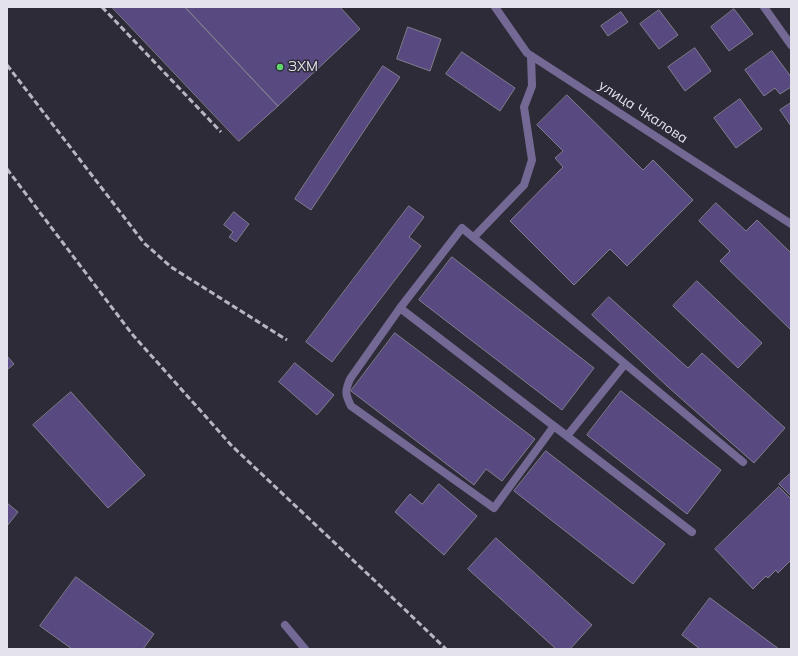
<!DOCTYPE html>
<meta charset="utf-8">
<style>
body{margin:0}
#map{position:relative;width:798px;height:656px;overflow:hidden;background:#2e2b39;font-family:Mulish,sans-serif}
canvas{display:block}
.frame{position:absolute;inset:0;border:8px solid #e4e2eb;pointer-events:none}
</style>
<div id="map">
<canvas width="798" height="656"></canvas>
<div class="frame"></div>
</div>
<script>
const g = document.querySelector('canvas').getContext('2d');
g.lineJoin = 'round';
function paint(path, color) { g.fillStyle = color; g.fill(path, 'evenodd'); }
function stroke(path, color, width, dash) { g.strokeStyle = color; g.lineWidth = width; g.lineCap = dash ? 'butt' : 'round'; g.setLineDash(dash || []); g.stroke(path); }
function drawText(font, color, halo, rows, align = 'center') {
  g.font = font + ' Mulish,sans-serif'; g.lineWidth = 3; g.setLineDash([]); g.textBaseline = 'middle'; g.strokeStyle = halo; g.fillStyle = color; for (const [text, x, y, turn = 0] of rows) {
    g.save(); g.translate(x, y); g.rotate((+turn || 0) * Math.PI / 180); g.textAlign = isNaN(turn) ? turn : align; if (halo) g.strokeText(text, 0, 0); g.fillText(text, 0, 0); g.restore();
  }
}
const building = new Path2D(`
 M 112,7 L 185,7 L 278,106 L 239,141 Z
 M 185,7 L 340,7 L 360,29 L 278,106 Z
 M 734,9 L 753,34 L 729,51 L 711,27 Z
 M 659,10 L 678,35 L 659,49 L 640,24 Z
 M 621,12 L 628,22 L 608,36 L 601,26 Z
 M 408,27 L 441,39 L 430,71 L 397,59 Z
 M 695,48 L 711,71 L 685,91 L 668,67 Z
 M 772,51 L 791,77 L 791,87 L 780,94 L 775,88 L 764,96 L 745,70 Z
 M 462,52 L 515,88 L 500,111 L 446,74 Z
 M 383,66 L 400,77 L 311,210 L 295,199 Z
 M 567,95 L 643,170 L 653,160 L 693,200 L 627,266 L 610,249 L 574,285 L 510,221 L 563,167 L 555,158 L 563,151 L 537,125 Z
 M 740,99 L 762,129 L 736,148 L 714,118 Z
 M 791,103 L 791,126 L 780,110 Z
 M 716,203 L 746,231 L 757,220 L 791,253 L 791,330 L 720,261 L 730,251 L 699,221 Z
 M 409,206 L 424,217 L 409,237 L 421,246 L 332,362 L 306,342 Z
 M 234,212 L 249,224 L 236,242 L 229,237 L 233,232 L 224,225 Z
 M 452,257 L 594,368 L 562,410 L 419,300 Z
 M 697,281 L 762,343 L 738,368 L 673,306 Z
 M 609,297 L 688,368 L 702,353 L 785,428 L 754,463 L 667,386 L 592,315 Z
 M 395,333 L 535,439 L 502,481 L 486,469 L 474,485 L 351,391 Z
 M 7,356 L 14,364 L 7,370 Z
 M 295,363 L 334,395 L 317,415 L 279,382 Z
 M 621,391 L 721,470 L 687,514 L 587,435 Z
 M 71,392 L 145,475 L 108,508 L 33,425 Z
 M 546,451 L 665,544 L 633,584 L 514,491 Z
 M 791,473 L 791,496 L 779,484 Z
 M 439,484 L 477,516 L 444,555 L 395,512 L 410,494 L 422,504 Z
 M 779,487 L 791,499 L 791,560 L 778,573 L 776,570 L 768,578 L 766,576 L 753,589 L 715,549 Z
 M 7,503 L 18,512 L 7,526 Z
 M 496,538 L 592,625 L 570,649 L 556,649 L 468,569 Z
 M 76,577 L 154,634 L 143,649 L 72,649 L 40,626 Z
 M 710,598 L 779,649 L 700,649 L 682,635 Z`);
paint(building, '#584980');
stroke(building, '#817e8e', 1);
stroke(new Path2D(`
 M 474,237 L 524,185 L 532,160 L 524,107 L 532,86 L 531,56
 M 400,308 L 350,379 C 345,391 345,394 351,406 L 494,508 L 554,426 L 567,436 L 625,364
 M 692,532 L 400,308 L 462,228 L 743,462
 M 285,625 L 305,649`), '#746994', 8);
stroke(new Path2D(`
 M 495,7 L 527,53 L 791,224
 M 764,7 L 791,45`), '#746994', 8);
stroke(new Path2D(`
 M 102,7 L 221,132
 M 7,65 L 144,243 L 171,267 L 287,340
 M 7,169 L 132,334 L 232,446 L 373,579 L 446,649`), '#b8b6c0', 3, [6, 3]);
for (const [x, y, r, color] of [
 [280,67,4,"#5fd56b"]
]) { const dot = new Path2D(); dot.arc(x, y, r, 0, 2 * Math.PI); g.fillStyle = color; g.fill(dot); stroke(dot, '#2e2b39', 1.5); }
drawText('14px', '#e4e2eb', '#2e2b39', [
 ["ЗХМ",288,67]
], 'left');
drawText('14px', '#e4e2eb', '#2e2b39', [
 ["улица Чкалова",643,112,33]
]);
</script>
